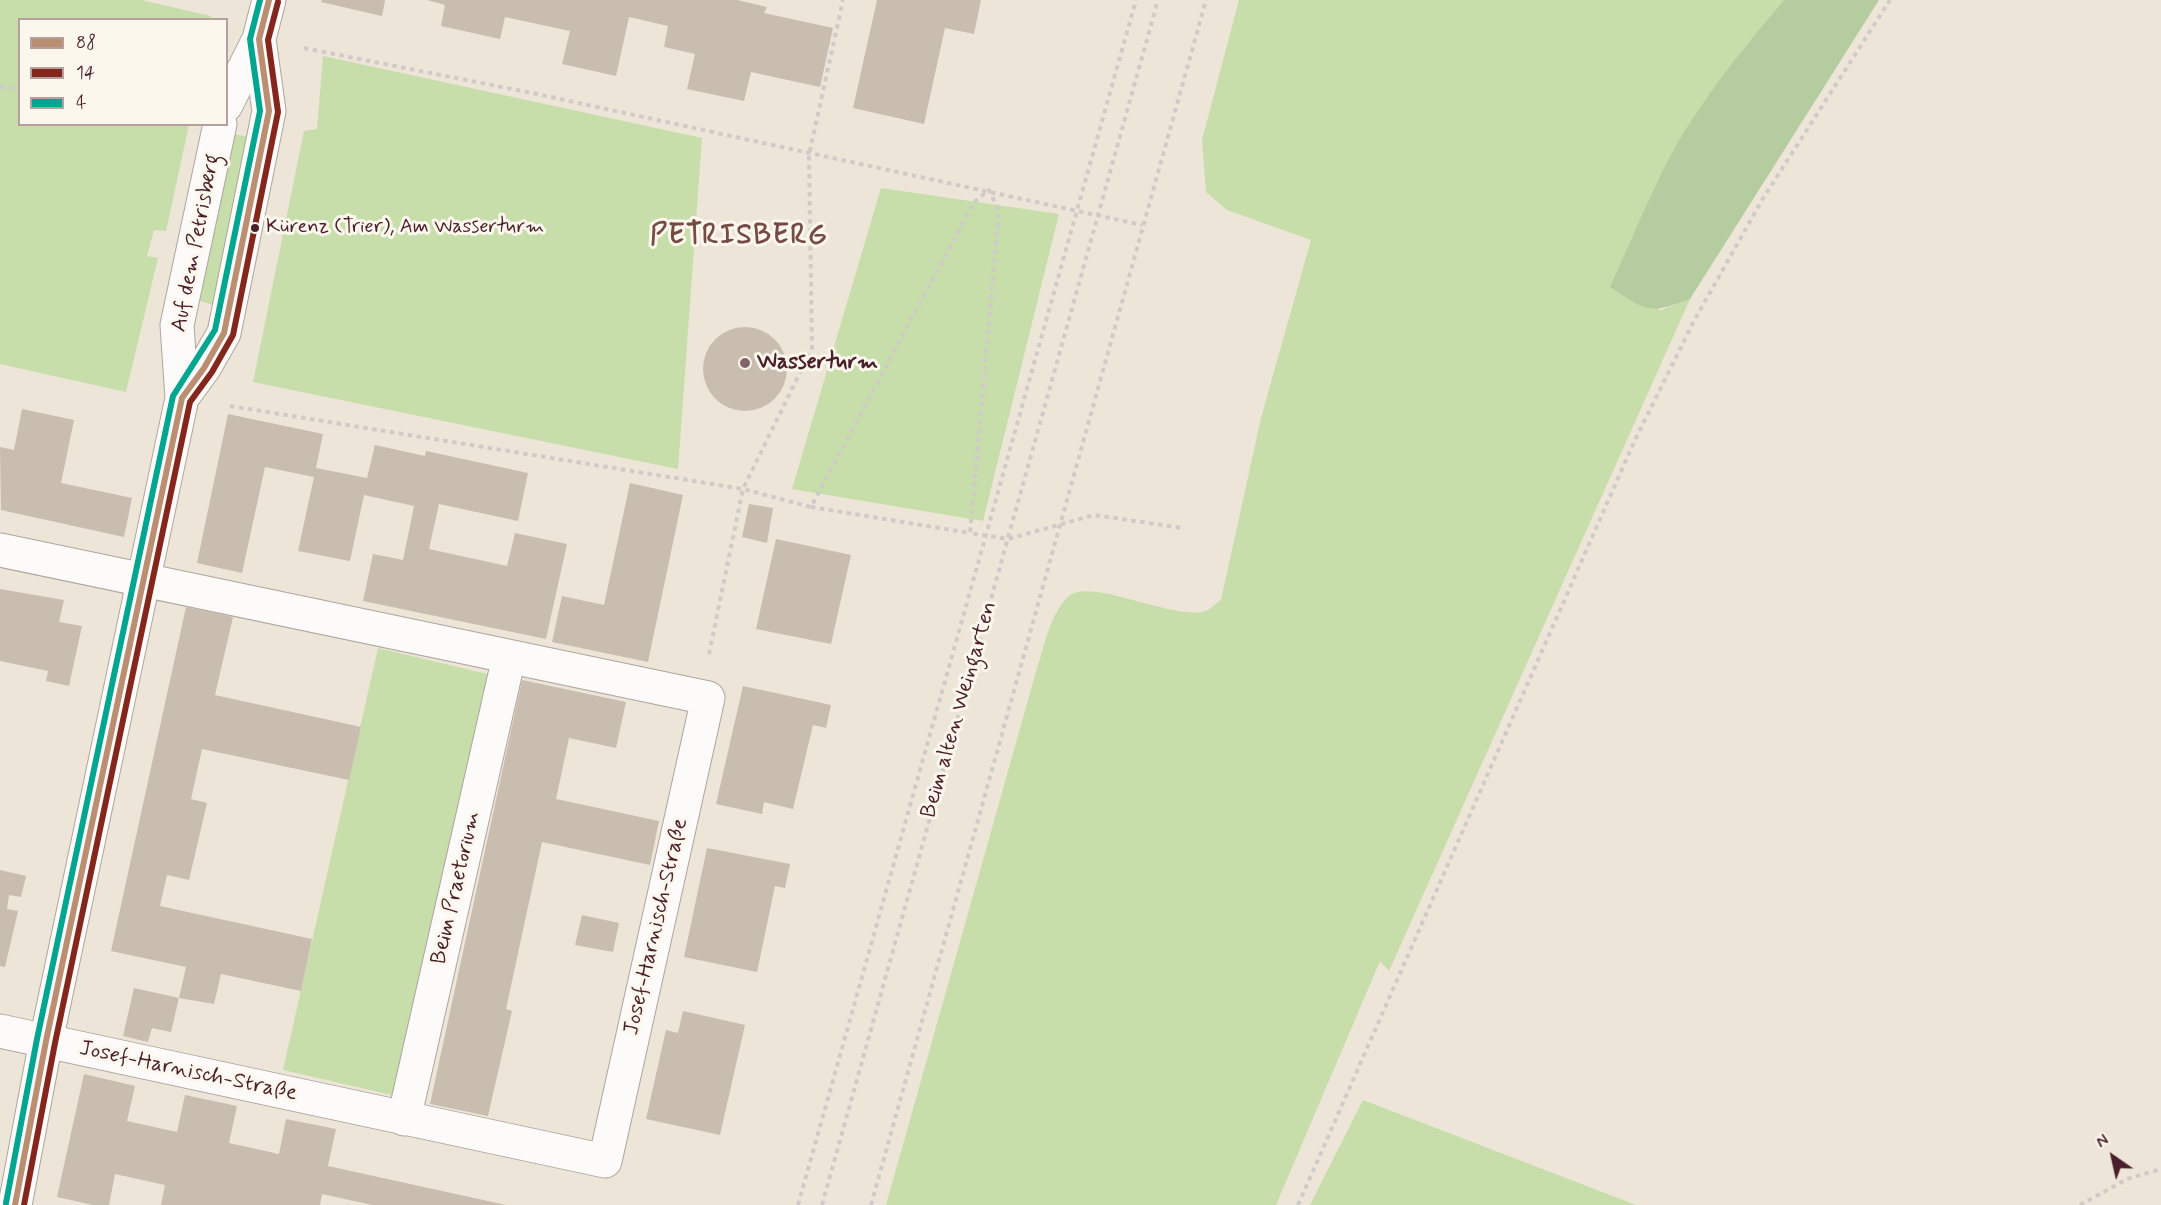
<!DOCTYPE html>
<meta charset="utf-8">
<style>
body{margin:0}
#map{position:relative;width:2161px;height:1205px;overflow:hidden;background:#ede5d8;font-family:Mynerve,sans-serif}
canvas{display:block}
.legend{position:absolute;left:18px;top:18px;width:210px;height:108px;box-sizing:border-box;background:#fbf7ec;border:2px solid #b4a19f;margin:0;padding:8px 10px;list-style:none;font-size:18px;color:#4a1f2b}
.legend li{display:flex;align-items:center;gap:12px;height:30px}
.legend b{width:30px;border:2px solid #b4a19f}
.north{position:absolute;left:2083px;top:1127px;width:60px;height:60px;-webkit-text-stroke:4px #fbf7ec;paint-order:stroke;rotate:326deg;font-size:16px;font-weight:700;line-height:24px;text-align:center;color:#4a1f2b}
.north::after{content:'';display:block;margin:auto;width:21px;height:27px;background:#4a1f2b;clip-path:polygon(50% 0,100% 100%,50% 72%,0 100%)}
</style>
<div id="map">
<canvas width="2161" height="1205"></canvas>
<ul class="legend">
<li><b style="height:8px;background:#bb8e71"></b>88</li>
<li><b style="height:8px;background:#85261c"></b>14</li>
<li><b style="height:8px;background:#00a68f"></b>4</li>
</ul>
<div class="north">N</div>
</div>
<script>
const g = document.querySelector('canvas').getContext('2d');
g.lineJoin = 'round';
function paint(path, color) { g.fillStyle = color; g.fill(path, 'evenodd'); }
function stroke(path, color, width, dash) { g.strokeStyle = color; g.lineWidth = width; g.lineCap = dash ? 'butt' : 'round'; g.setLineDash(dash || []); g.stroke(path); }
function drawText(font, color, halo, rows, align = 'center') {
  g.font = font + ' Mynerve,sans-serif'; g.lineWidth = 6; g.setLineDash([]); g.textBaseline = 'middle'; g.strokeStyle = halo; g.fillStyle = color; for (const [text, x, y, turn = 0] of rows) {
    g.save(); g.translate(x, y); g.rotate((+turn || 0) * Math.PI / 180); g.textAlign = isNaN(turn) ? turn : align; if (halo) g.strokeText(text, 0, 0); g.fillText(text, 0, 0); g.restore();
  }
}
paint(new Path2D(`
 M 0,0 L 141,0 L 211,16 L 210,20 L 20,20 L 20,124 L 189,125 L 166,231 L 154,230 L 147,256 L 158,258 L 126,392 L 0,364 Z
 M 1239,0 L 1784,0 L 1744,48 L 1659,311 L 1690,299 L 1389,971 L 1380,961 L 1276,1205 L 886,1205 L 1037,668 C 1045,645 1050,613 1069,596 C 1092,577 1173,621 1206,611 C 1211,609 1216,603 1221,600 L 1261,418 L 1311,240 L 1227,210 L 1206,192 L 1202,140 Z
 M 323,56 L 702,138 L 678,469 L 253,382 L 304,131 L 317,129 Z
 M 235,134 L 252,138 L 213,305 L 197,300 Z
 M 881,188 L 1059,214 L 983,521 L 792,489 Z
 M 378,648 L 504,678 L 409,1099 L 283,1070 Z
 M 1363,1100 L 1636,1205 L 1310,1205 Z`), '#c7ddaa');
paint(new Path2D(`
 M 1784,0 L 1879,0 L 1690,299 C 1648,315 1647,311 1610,287 C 1634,236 1657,175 1686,129 C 1715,83 1749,41 1784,0 Z`), '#b4cca0');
paint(new Path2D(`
 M 322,0 L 385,0 L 382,16 L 321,2 Z
 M 427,0 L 737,0 L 767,7 L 764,13 L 833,28 L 820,87 L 751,72 L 744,101 L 687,89 L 695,54 L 664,47 L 668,26 L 629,17 L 616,76 L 562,64 L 570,31 L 505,17 L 500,39 L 441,26 L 445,5 Z
 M 877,0 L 981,0 L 974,34 L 945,28 L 924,124 L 853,108 Z
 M703 369a42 42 0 1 1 84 0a42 42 0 1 1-84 0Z
 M 22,409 L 74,420 L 61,483 L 132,498 L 124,537 L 1,510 L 0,447 L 14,450 Z
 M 228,414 L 323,434 L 316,468 L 367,478 L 375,445 L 425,456 L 426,451 L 528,473 L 518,521 L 439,504 L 429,549 L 507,566 L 515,533 L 567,544 L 546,639 L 363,601 L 373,554 L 403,560 L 414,506 L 364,495 L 350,561 L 298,551 L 314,477 L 265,467 L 242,573 L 197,563 Z
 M 630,483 L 683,495 L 648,662 L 552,642 L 562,596 L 604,605 Z
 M 749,504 L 773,508 L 767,543 L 742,537 Z
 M 776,539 L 851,555 L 831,644 L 756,629 Z
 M 0,589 L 64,600 L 59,622 L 82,626 L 69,686 L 46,681 L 48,671 L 0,661 Z
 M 186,607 L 233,617 L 215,695 L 361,727 L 349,780 L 202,749 L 191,799 L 207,803 L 189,880 L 167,875 L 160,906 L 312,939 L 301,991 L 221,974 L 214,1004 L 179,998 L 171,1032 L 152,1028 L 148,1042 L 123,1036 L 134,988 L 179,998 L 186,967 L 111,951 Z
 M 522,680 L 626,702 L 616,748 L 569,738 L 556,799 L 659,821 L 650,865 L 542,842 L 506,1009 L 512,1011 L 488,1116 L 430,1104 Z
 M 743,686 L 831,705 L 826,728 L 813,725 L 793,809 L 764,802 L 762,814 L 716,804 Z
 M 707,848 L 790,864 L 785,888 L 775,886 L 757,972 L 684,957 Z
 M 0,870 L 26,876 L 21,897 L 9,895 L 7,909 L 18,911 L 5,967 L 0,966 Z
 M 582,915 L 619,923 L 613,952 L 575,945 Z
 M 683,1011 L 745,1025 L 720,1135 L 646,1119 L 666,1030 L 678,1033 Z
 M 84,1074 L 135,1086 L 127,1121 L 177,1132 L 185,1095 L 237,1106 L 229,1143 L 279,1154 L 286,1119 L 336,1129 L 328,1166 L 506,1205 L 372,1205 L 322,1194 L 320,1205 L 161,1205 L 165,1185 L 115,1174 L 109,1205 L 93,1205 L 57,1197 Z`), '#c9bdaf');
const street = new Path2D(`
 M 226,105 L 259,39 L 269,0
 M 182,398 L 204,368 L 224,333 L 269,111 L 259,39
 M 0,550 L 708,698 L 605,1161 L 0,1031
 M 404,1119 L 509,657
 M 15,1205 L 46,1041 L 182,398 L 177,325 L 220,124`);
stroke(street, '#aea59f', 35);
stroke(new Path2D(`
 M 304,48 L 537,94 L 1142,225
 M 0,87 L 20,89
 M 230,406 L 743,489 L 811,507 L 974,202 L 989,190 L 999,211 L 970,533 L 1008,539 L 1094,515 L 1182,528
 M 811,507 L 970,533
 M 709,654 L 743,489 L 812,348 L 809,155 L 843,0
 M 798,1205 L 1136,0
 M 822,1205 L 1158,0
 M 871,1205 L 1206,0
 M 1298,1205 L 1634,442 L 1694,321 L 1762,200 L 1890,0
 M 2080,1205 L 2127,1179 L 2161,1169`), '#cfcbc9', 4, [4.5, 4.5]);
stroke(street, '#fcfbf9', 33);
stroke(new Path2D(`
 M 15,1205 L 46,1041 L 182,398 L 204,368 L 224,333 L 269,111 L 259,39 L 269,0`), '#bb8e71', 6);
stroke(new Path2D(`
 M 24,1205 L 55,1043 L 190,402 L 212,372 L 233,335 L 278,112 L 268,40 L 278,2`), '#85261c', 6);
stroke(new Path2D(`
 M 6,1203 L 37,1039 L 173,396 L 215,330 L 260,111 L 250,39 L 260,0`), '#00a68f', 6);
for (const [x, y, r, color] of [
 [255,228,5,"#4a1f2b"],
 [745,363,6,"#836468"]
]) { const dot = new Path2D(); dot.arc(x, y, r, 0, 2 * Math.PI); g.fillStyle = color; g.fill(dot); stroke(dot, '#fbf7ec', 2); }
drawText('20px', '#4a1f2b', '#fbf7ec', [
 ["Kürenz (Trier), Am Wasserturm",266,228]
], 'left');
drawText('22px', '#4a1f2b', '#fbf7ec', [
 ["Auf dem Petrisberg",197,243,-79],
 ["Beim alten Weingarten",960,710,-74],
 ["Beim Praetorium",457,888,-77],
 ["Josef-Harnisch-Straße",657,927,-77],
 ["Josef-Harnisch-Straße",188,1072,12]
]);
drawText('bold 22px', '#4a1f2b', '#fbf7ec', [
 ["Wasserturm",757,363]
], 'left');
g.letterSpacing = '1.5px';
drawText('bold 28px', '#764b43', '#fbf7ec', [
 ["PETRISBERG",739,237]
]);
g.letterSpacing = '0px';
</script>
